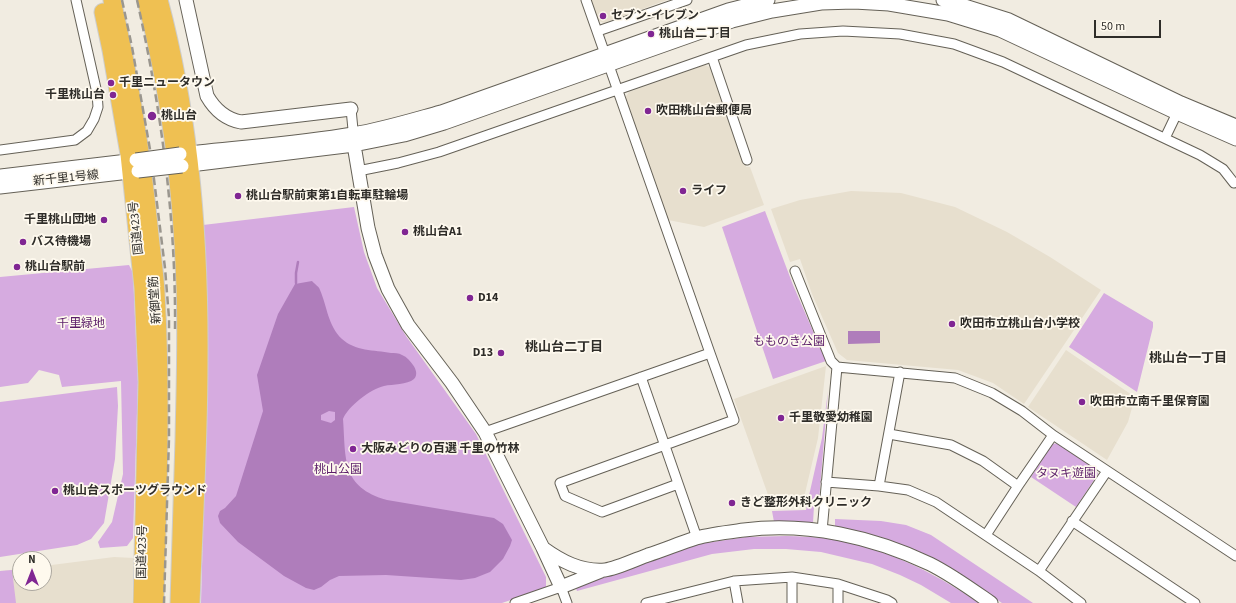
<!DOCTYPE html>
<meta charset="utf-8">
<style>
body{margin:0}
#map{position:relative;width:1236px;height:603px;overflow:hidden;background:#f1ece1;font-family:"Source Sans 3",sans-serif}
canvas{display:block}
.north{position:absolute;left:12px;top:551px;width:40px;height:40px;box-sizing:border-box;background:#fef9ee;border:1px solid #aba79f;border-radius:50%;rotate:0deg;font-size:11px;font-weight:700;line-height:16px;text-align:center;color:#2f2d29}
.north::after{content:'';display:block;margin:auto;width:14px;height:18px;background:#802693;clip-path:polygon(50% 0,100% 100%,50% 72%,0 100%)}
.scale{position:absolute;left:1094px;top:20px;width:67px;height:18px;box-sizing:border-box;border:2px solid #2f2d29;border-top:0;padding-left:5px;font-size:12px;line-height:14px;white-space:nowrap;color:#2f2d29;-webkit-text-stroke:3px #fef9ee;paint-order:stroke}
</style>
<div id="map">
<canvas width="1236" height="603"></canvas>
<div class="north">N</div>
<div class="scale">50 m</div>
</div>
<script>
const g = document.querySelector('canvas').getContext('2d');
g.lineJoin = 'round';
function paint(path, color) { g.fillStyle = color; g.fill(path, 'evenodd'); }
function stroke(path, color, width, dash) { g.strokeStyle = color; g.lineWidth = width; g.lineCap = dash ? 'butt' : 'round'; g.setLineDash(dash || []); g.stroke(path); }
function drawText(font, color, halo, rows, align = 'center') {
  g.font = font + ' "Source Sans 3","Noto Sans JP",sans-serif'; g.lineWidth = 3.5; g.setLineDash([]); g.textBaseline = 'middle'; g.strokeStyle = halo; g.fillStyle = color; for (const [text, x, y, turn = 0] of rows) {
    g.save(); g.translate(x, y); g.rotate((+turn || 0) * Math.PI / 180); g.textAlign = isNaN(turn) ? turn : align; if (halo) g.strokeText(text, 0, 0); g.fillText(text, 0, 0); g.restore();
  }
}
paint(new Path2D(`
 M 590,0 L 667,0 L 604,23 L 597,20 Z
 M 705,65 L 711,68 L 746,167 L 750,167 L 764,205 L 704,227 L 668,220 L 625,98 L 629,92 Z
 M 851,191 L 901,193 L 955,207 L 1007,232 L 1050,257 L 1101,290 L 1024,404 L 993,383 L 958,370 L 847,360 L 838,353 L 812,294 L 800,259 L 790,262 L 771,209 L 800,200 Z
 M 1066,350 L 1135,397 L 1128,422 L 1107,460 L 1028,407 Z
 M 826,366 L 818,438 L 802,506 L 772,506 L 734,399 Z
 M 114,557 L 134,558 L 132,603 L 0,603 L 0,571 L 20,569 L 20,583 L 44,583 L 44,566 Z`), '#e7dfce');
paint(new Path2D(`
 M 354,207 L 364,252 L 377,288 L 406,336 L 476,434 L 546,577 L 546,588 L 502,603 L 201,603 L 207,382 L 207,285 L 203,225 Z
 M 765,211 L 793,285 L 826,361 L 773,379 L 722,227 Z
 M 129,265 L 133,273 L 138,382 L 133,538 L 127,546 L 100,548 L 98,542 L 112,522 L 123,474 L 121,381 L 62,387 L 59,375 L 39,370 L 28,383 L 0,387 L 0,277 Z
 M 1104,293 L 1153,322 L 1153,327 L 1137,392 L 1069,347 Z
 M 117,387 L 118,406 L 115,459 L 104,523 L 91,539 L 77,545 L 0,557 L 0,402 Z
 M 828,391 L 819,501 L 808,500 L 822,438 Z
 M 1059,443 L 1096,469 L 1098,474 L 1076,507 L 1031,477 L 1052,444 Z
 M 807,506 L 814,506 L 813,523 L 774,522 L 772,511 L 806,510 Z
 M 835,519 L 881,521 L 906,525 L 931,535 L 1033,603 L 1002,603 L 958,574 L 907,547 L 879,537 L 835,527 Z
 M 786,536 C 799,536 811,537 823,538 C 882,546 930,570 979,603 L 951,603 L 921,585 L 900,575 L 872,564 L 821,552 L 786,549 L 754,549 L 712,554 L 577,591 L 575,586 L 699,544 L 746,537 Z
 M 12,570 L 16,603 L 0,603 L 0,571 Z`), '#d6abe0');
paint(new Path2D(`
 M 312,281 C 314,284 319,286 320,290 C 327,306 328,326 342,339 C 355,351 374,350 391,353 C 394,353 399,353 402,355 C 407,357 410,361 413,365 C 416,369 418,375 414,379 C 407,385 393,384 384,386 C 371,389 348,406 343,419 C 346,459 341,487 387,500 L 494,518 L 503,524 L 512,540 L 510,546 L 503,559 L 490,572 L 475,578 L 461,580 L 386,575 L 339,576 L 330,580 L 321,587 L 314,590 L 306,588 L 284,576 L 238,542 L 220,523 L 218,516 L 220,511 L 225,508 L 236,496 L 263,411 L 257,375 L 278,314 L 295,284 ZM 329,411 L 335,412 L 335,420 L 331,423 L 321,420 L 321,415 Z
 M 848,331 L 880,331 L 880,343 L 848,344 Z`), '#af7dbb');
stroke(new Path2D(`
 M 296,283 L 296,273 L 298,262`), '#af7dbb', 2.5);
const street = new Path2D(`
 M 598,31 L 687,0
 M 712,57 L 747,160
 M 351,109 L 354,140
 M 1165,138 L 1177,113
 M 0,150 L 75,140 L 87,131 L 94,119 L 98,107 L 97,93 L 76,0
 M 358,171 L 398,163 L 439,152 L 746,45 L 800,34 L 843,31 L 900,34 L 954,44 L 1003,62 L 1200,155 L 1223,169 L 1234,183
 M 795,271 L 831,361 L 837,367 L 822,531
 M 837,367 L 955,378 L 992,393 L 1022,411 L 1053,435 L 1236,556
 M 641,377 L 697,538
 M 485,432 L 710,353 L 586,0
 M 889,434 L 951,445 L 983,461 L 1018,486
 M 826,482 L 879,486 L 908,490 L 936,502 L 1039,571 L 1081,603
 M 678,484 L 602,512 L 565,496 L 560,483 L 734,420 L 710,353
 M 879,486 L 900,372
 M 1072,521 L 1195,603
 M 986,535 L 1018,486 L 1053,435
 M 1039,571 L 1107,471
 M 792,577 L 792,603
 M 734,581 L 738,603
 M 838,584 L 838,603
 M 515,603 L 561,587 L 567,603
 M 646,603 L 734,581 L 792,577 L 838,584 L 887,600 L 892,603`);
const secondary = new Path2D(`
 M 186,0 L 207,96 C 215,110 225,119 241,122 L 351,109
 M 943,0 L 952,2 L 1009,20 L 1181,103 L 1236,126
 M 354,145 L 368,228 L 375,255 L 388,289 L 408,325 L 452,383 L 485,432 L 543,548 C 561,561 581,572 605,570 C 615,569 637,559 648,555 C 664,550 680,543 696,538 C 711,534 729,532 744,530 C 808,522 873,537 930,564 C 952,575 971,589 991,603
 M 180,154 C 238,147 296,144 353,134 C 383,129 412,120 441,112 L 728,10 L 768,0
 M 182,166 L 354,145 L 404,135 L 444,123 L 732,21 L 772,11 L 821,3 L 854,2 L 889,4 L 948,14 L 1000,30 L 1177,113 L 1236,139
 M 0,176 L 136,160
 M 0,187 L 138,171
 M 543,548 L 561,587 L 601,571`);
const highway = new Path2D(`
 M 112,0 C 130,77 142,155 150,235 C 152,254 155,273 156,292 C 162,396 158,499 155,603
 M 146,0 C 170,93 182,190 185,286 C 187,337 185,388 184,439 C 182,493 181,548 179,603
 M 159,0 C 190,115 200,243 199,362 C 199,443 194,523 191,603
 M 103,12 L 111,50 L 129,154 L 143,288 L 147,382 L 142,603`);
stroke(street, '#656157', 11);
stroke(secondary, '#656157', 15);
stroke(highway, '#cdcdcc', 19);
stroke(street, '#fff', 9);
stroke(secondary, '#fff', 13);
stroke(highway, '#efc052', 17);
stroke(new Path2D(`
 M 122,0 L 132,47 L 151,155 L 165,268 L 169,318 L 169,438 L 164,603
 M 137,0 C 161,108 176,218 175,329`), '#9a968e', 2.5, [8, 4]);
const secondaryBridge = new Path2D(`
 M 136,160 L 180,154
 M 138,171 L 182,166`);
stroke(secondaryBridge, '#656157', 15, []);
stroke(secondaryBridge, '#fff', 13);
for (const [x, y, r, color] of [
 [603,16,4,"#802693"],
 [651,34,4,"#802693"],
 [111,83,4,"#802693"],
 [113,95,4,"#802693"],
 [648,111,4,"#802693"],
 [152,116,5,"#802693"],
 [683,191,4,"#802693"],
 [238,196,4,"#802693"],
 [104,220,4,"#802693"],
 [405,232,4,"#802693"],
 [23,242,4,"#802693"],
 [17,267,4,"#802693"],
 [470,298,4,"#802693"],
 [952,324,4,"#802693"],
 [501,353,4,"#802693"],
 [1082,402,4,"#802693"],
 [781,418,4,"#802693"],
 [353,449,4,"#802693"],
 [55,491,4,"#802693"],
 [732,503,4,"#802693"]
]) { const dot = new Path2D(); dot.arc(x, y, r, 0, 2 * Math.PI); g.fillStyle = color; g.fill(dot); stroke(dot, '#fef9ee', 1.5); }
drawText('bold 12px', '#2f2d29', '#fef9ee', [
 ["セブン-イレブン",611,16],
 ["桃山台二丁目",659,34],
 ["千里ニュータウン",119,83],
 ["千里桃山台",105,95,"right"],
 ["吹田桃山台郵便局",656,111],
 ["桃山台",161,116],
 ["ライフ",691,191],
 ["桃山台駅前東第1自転車駐輪場",246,196],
 ["千里桃山団地",96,220,"right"],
 ["桃山台A1",413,232],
 ["バス待機場",31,242],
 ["桃山台駅前",25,267],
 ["D14",478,298],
 ["吹田市立桃山台小学校",960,324],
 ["D13",493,353,"right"],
 ["吹田市立南千里保育園",1090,402],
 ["千里敬愛幼稚園",789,418],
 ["大阪みどりの百選 千里の竹林",361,449],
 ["桃山台スポーツグラウンド",63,491],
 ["きど整形外科クリニック",740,503]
], 'left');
drawText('12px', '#2f2d29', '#fef9ee', [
 ["新千里1号線",66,179,-6],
 ["国道423号",137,228,-96],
 ["新御堂筋",156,300,-94],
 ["国道423号",143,552,-89]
]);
drawText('12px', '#5b1d69', '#fef9ee', [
 ["千里緑地",81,324],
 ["もものき公園",789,342],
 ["桃山公園",338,470],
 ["タヌキ遊園",1066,474]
]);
drawText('bold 13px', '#2f2d29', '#fef9ee', [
 ["桃山台二丁目",564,348],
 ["桃山台一丁目",1188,359]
]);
</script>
